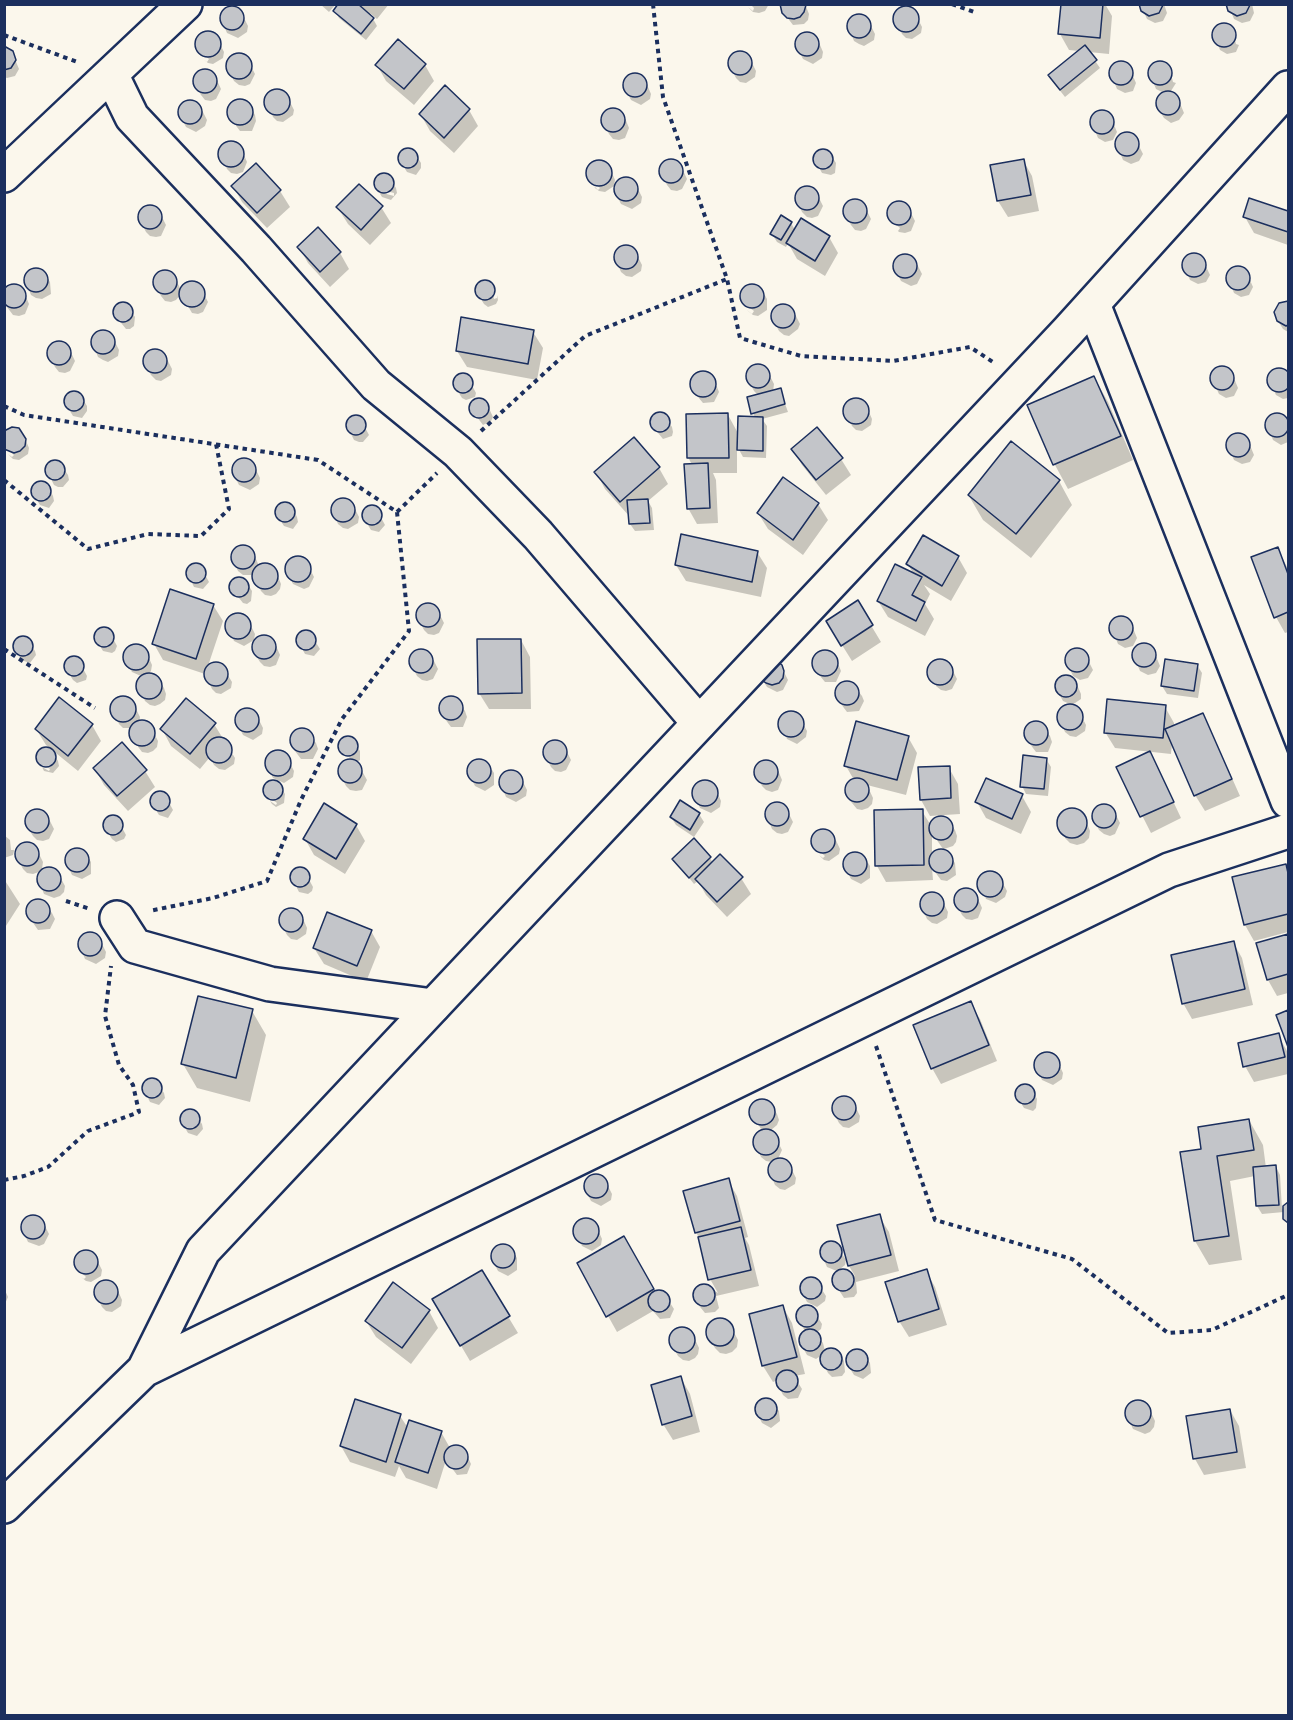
<!DOCTYPE html>
<html>
<head>
<meta charset="utf-8">
<style>
  body { margin:0 }
  #map { position:relative; width:1293px; height:1720px; overflow:hidden; background:#fbf7ec; font-family:Dekko,sans-serif }
  canvas { display:block }
  .frame { position:absolute; inset:0; border:6px solid #1b2f5e; pointer-events:none }
</style>
</head>
<body>
<div id="map">
<canvas width="1293" height="1720"></canvas>
<div class="frame"></div>
</div>
<script>
const context = document.querySelector('canvas').getContext('2d');
context.lineJoin = 'round';
function paint(path, color) {
  context.fillStyle = color;
  context.fill(path, 'evenodd');
}
function trace(path, color, width, dash) {
  context.strokeStyle = color;
  context.lineWidth = width;
  context.lineCap = dash ? 'butt' : 'round';
  context.setLineDash(dash || []);
  context.stroke(path);
}
const shadow = new Path2D(`
  M320,4H336L329,12Z
  M358,4H389L377,19L370,13L377,26L366,40L339,18L335,11Z
  M750,4H769L765,11L759,13L753,12L748,7L753,11L754,8Z
  M805,4L809,14L808,20L804,24L793,25L783,12Z
  M1062,4H1105L1112,16L1109,54L1089,52L1100,68L1065,97L1054,83L1079,51L1069,50L1060,34Z
  M1140,4H1164L1167,13L1163,21L1155,23L1147,19Z
  M1228,4H1252L1254,13L1250,21L1242,23L1234,19Z
  M231,7L237,8L241,12L248,26L247,32L238,38L227,33L221,19L222,13Z
  M905,8L915,13L922,27L921,33L912,39L906,38L902,34L895,20L900,10Z
  M858,14L864,15L868,20L875,34L874,40L864,46L859,44L854,41L848,26L852,16Z
  M1225,23L1232,28L1236,44L1239,45L1236,52L1227,54L1220,50L1213,33L1217,26Z
  M207,33L217,38L224,52L223,58L213,64L208,63L203,59L207,62L209,59L198,51L196,45L197,39Z
  M806,33L812,34L817,38L823,52L822,58L813,64L803,59L796,45L797,39Z
  M4,48L12,52L19,69L15,76L7,78L4,77Z
  M739,52L745,53L749,57L756,71L755,77L746,83L740,82L736,78L729,64L734,54Z
  M238,55L244,56L248,60L255,74L250,84L245,86L239,85L234,81L227,67L228,61Z
  M1122,62L1129,67L1136,83L1133,91L1125,93L1117,89L1110,72L1114,65Z
  M1161,62L1169,66L1171,71H1170L1173,82L1176,83L1171,91L1168,92L1177,96L1184,113L1179,120L1171,123L1164,118L1159,110L1157,102L1161,95L1164,93L1156,89L1149,72L1153,64Z
  M377,65H425L434,81L414,105L386,81Z
  M205,70L210,71L214,74L221,89L216,99L211,101L205,100L201,95L194,82L195,76Z
  M635,74L640,75L645,80L651,94L650,99L641,105L631,100L624,86L629,76Z
  M277,91L287,96L294,110L293,115L283,122L277,121L273,117L266,103L267,97Z
  M189,101L195,102L200,106L207,120L205,126L196,132L186,127L179,113L180,108Z
  M240,101L245,102L250,106L255,115L256,121L252,131H240L231,119L229,113L230,108L234,103Z
  M613,109L618,110L623,113L629,128L625,138L619,140L613,139L609,134L602,121L603,115Z
  M469,110L478,126L454,153L430,131L421,115Z
  M1102,111L1110,115L1117,132L1113,140L1105,142L1098,138L1091,121L1094,114Z
  M1128,133L1135,138L1143,154L1139,161L1131,164L1123,160L1116,143L1120,135Z
  M231,143L236,144L241,148L247,162L243,172L237,174L231,173L227,169L220,155L221,149Z
  M407,150L416,155L421,163V168L416,175L407,172L402,164L401,155Z
  M823,150L831,155L836,163L835,173L831,175L822,173L815,160L816,155Z
  M671,159L676,161L680,164L687,179L682,189L677,191L671,190L667,185L660,171L665,161Z
  M1023,160L1032,176L1039,211L1008,217L998,201L992,166Z
  M598,161L609,166L615,180L614,186L605,192L599,191L595,188L594,186L598,190L600,188L590,179L588,173L589,168Z
  M256,165L280,191L290,207L267,228L242,202L233,186Z
  M383,175L391,180L396,188L397,193L391,200L382,197L379,192L394,196V193L378,189V190L375,185L379,176Z
  M625,178L631,179L635,183L642,197L641,203L632,209L621,204L614,190L616,185Z
  M806,187L812,188L816,192L823,206L818,216L812,218L807,217L802,212L796,199L797,193Z
  M854,200L860,201L864,205L871,219L866,229L861,231L855,230L851,225L844,212L845,206Z
  M1250,200L1288,212V245L1254,233L1245,217Z
  M899,202L904,203L908,207L915,221L911,231L905,233L899,232L895,228L898,231L900,228L890,220L888,214L889,208Z
  M149,206L159,211L166,225L161,236L156,237L150,236L146,232L139,218L140,212Z
  M381,207L391,223L370,245L348,224L338,208Z
  M791,223L795,230L829,237L838,253L825,276L797,259L788,243L786,247L777,242L772,234Z
  M318,229L340,253L349,269L330,287L308,263L299,247Z
  M625,246L635,251L642,265L641,271L632,277L626,276L621,272L615,258L616,252Z
  M1195,254L1202,258L1210,275L1206,282L1198,284L1190,280L1183,264L1187,256Z
  M905,255L911,256L915,260L922,274L917,284L911,286L901,281L894,267L899,257Z
  M1239,267L1246,271L1253,287L1249,295L1241,297L1234,293L1227,276L1231,269Z
  M35,268L41,269L45,274L50,282L51,294L42,299L36,298L31,295L25,280L29,270Z
  M164,271L170,272L174,276L181,290L186,284L191,282L201,288L208,302L203,312L198,314L192,313L181,294L176,300L171,302L165,301L161,296L154,283L155,277Z
  M480,283H489L492,287L494,299L497,298V295L498,300L496,304L488,307L484,304L479,296L477,286Z
  M12,285L18,286L23,290L29,304L25,314L19,316L13,315L4,303V290Z
  M752,285L757,286L762,290L767,299V310L758,316L753,315L748,311L747,310L752,314L754,311L743,303L741,297L746,287Z
  M1288,302V332L1283,329L1278,321L1280,304Z
  M122,304L127,305L135,317L134,326L130,329H126L114,314L115,309Z
  M783,305L793,310L800,324L798,329L789,336L784,335L779,331L772,317L773,311Z
  M102,330L108,331L112,336L119,350L118,356L108,362L103,360L98,357L92,342L96,332Z
  M533,332L543,348L537,380L467,367L457,351Z
  M58,342L64,343L68,346L75,361L70,371L65,373L59,372L55,367L48,354L49,348Z
  M155,350L160,351L165,355L172,369L171,375L161,381L156,380L151,375L144,362L145,356Z
  M757,365L763,366L767,370L774,384L773,392L780,390L788,412L762,419L767,426L766,458L743,457L737,446V473H713L716,480L718,523L697,524L688,508L692,465L688,457L728,415L739,435L756,419L753,413L759,396L754,391L747,377L748,371Z
  M1223,367L1231,371L1238,388L1234,396L1226,398L1219,394L1211,377L1215,370Z
  M1281,369L1288,374V398L1283,399L1276,395L1268,378L1272,371Z
  M702,373L708,374L717,387L719,392L714,402L703,403L693,391V379L697,375Z
  M458,376H467L476,393L475,397L466,400L462,398L457,390L455,380Z
  M1094,377L1108,402L1133,460L1068,489L1055,465L1029,406Z
  M73,393L82,398L87,406V411L82,418L73,416L68,408L67,398Z
  M479,400L487,404L493,417L491,421L483,425L471,409L475,401Z
  M855,400L861,401L866,405L872,419L871,425L862,431L856,430L852,426L845,412L850,402Z
  M1278,414L1286,418L1288,422V442L1281,445L1273,440L1266,423L1270,416Z
  M664,415L672,427L673,432L672,436L663,439L654,428L652,419L655,416Z
  M360,418L369,435L363,442H359L354,440L350,432L348,422L351,419Z
  M23,434L29,448L28,454L19,460L13,459L8,454L12,457L14,455L4,447Z
  M1239,434L1247,438L1254,455L1250,462L1242,464L1234,460L1227,444L1231,436Z
  M793,449L841,459L851,475L826,495L802,465Z
  M243,459L249,460L253,464L260,478L259,484L250,490L239,485L235,477L234,465Z
  M55,462L60,463L68,475L69,480L63,487H58L54,485L50,477L48,467Z
  M659,468L668,484L648,501L652,508L654,530L635,531L630,524V517L605,489L596,472Z
  M784,479L818,504L828,520L803,555L768,529L758,513Z
  M1059,481L1072,505L1031,558L983,520L969,496Z
  M40,483L49,488L53,496L54,501L49,508L40,505L35,497L33,488Z
  M342,498L348,499L352,503L359,517L358,523L348,529L343,528L338,524L332,510L333,504Z
  M284,504L293,509L297,517L298,522L293,529L284,526L276,514L280,505Z
  M372,507L376,508L385,525L379,532L371,530L366,522L364,512Z
  M242,546L252,550L259,566L264,565L275,569L281,584L280,589L276,594L271,596L265,595L261,591L253,575H243L238,571L232,558L233,552Z
  M1278,549L1288,569V632L1285,633L1276,617Z
  M757,552L767,568L761,597L686,581L676,565Z
  M958,557L967,573L951,601L924,585L930,594L925,604L934,619L925,636L888,617L878,601L914,575L908,564Z
  M297,558L307,563L314,577L309,587L304,589L293,584L286,570L287,564Z
  M195,564L200,565L209,582L203,589L194,587L190,579L188,570Z
  M239,579L247,583L252,591L251,601L247,604L243,603L231,588V584Z
  M857,602L881,642L852,661L837,637Z
  M428,604L433,605L437,609L444,623L439,633L434,635L428,634L424,630L417,616L422,606Z
  M213,605L223,621L208,666L215,663L221,664L232,682L231,688L221,694L216,693L212,689L205,674L163,660L154,644Z
  M238,615L243,616L248,620L255,634L254,640L244,646L234,641L227,627L232,617Z
  M1122,617L1130,621L1137,638L1133,646L1125,648L1118,644L1111,627L1114,620Z
  M104,628L108,629L117,646L115,651L112,653L103,651L95,638L96,633Z
  M306,631L310,633L320,649L314,656L305,654L298,641V637Z
  M263,636L269,637L274,641L280,655L276,665L270,667L264,666L260,662L255,654V642Z
  M22,637L27,639L35,651L36,655L30,663L21,660L17,652L15,643Z
  M521,640L530,657L531,709H489L479,693Z
  M1145,645L1153,649L1160,666L1156,673L1148,675L1140,671L1133,654L1137,647Z
  M135,646L141,647L146,651L152,665L151,671L148,675L159,680L164,688L166,694L165,700L160,704L155,706L150,705L145,701L138,687L143,677L132,672L127,664L125,658L126,653Z
  M1078,649L1085,654L1093,670L1088,678L1080,680L1073,676L1065,659L1070,652Z
  M421,650L427,651L431,655L438,669L433,679L427,681L422,680L417,676L410,662L412,656Z
  M824,652L829,653L834,657L839,666L841,671L836,682H825L815,670L813,664L814,658Z
  M69,659H78L87,676L86,680L77,683L73,680L68,672L67,663Z
  M940,660L950,665L957,679L952,689L946,691L941,690L936,686L929,672L930,667Z
  M1197,665L1202,673L1198,698L1167,694L1162,686Z
  M781,666L788,680L783,690L777,692L767,687L762,679Z
  M1071,677L1075,680L1081,694V699L1072,705L1063,701L1058,692L1057,682L1060,678Z
  M846,682L852,683L862,696L864,701L859,711L847,712L838,700L836,694L838,688L841,684Z
  M451,697L456,698L465,711L467,717L463,727H451L442,715L440,709L441,703L445,699Z
  M123,698L128,699L133,703L140,717L139,723H147L151,727L158,741L157,747L153,751L148,753L142,752L133,740L131,734L132,728H123L119,724L112,710L113,704Z
  M60,699L92,725L101,741L78,771L46,745L36,729Z
  M1072,705L1070,706L1079,711L1086,725L1085,731L1076,737L1070,736L1065,732L1059,718L1060,712L1063,708Z
  M1165,707L1174,723V727L1202,715L1211,731L1240,796L1205,811L1195,795L1172,743L1171,754L1115,748L1105,732Z
  M246,709L252,710L256,714L263,728L262,734L253,740L243,735L236,721L237,715Z
  M790,712L796,713L800,718L807,731L806,737L797,744L787,739L780,724L781,719Z
  M1036,722L1041,723L1050,736L1052,742L1048,752H1036L1027,740L1025,734L1026,728L1030,724Z
  M214,724L235,758L234,764L225,770L219,769L214,765L210,757L200,769L171,746L162,729Z
  M301,729L306,730L316,743L318,749L313,759H301L292,747L290,741L292,736L295,731Z
  M908,737L917,753L906,795L867,785L873,798L872,804L868,808L862,810L857,809L847,797V785L854,780L846,766Z
  M348,738L352,739L360,751V760L357,762L367,780L362,790L356,791L350,790L346,786L339,772L344,762L351,760L343,748L341,750L340,748V743Z
  M554,741L560,742L564,746L571,760L566,770L561,772L555,771L551,767L544,753L545,747Z
  M45,748L52,751L58,761L59,766L53,773L44,771L42,767L49,771L50,769L40,763L38,753Z
  M277,752L287,757L294,771L293,777L284,783L273,778L266,764L267,758Z
  M1046,759L1051,767L1048,796L1026,794L1022,786Z
  M479,760L484,761L489,765L494,773V785L485,791L475,786L468,772L473,762Z
  M760,762H771L776,765L782,780L778,790L772,792L766,790L762,786L755,772Z
  M949,768L958,784L960,814L930,816L921,800Z
  M1118,768L1158,769L1181,818L1151,833Z
  M95,769L145,771L155,787L128,811L104,785Z
  M510,771L516,772L520,776L527,790L526,796L516,802L506,797L500,783L504,772Z
  M704,782L715,787L721,801L720,807L711,813L700,808L694,794L699,784Z
  M268,783H277L280,786L285,794L284,803L276,807L272,804L270,801L276,805L277,803L267,796L265,786Z
  M160,792L164,793L173,810L168,818L159,815L154,807L152,797Z
  M1022,796L1031,812L1021,834L986,818L977,802Z
  M681,802L699,814L704,822L694,837L676,825L671,817Z
  M770,804H781L786,808L793,822L788,832L782,834L777,833L772,829L766,814Z
  M1103,804L1109,805L1113,809L1120,823L1115,834L1110,836L1104,834L1099,830L1095,822L1094,810Z
  M1072,809L1079,811L1084,816L1090,831L1089,838L1084,843L1077,845L1070,843L1065,838L1058,823L1060,815L1065,811Z
  M36,810L42,811L47,815L54,829L49,839L43,841L37,840L33,836L28,828V816Z
  M922,811L930,824L935,819L941,817L946,818L955,830L957,836L956,842L953,846L944,849L955,863L956,875L947,881L941,880L932,868L933,880L886,882L877,866ZM932,833L943,849L935,851L932,855Z
  M108,818H117L126,835L124,839L116,842L112,839L107,831L105,822Z
  M356,825L365,841L345,874L314,855L305,839Z
  M823,830L833,834L840,849L839,854L829,861L824,860L819,855L823,858L825,856L814,847L812,842L813,836Z
  M4,835L10,840L11,850H14L13,845L14,851L13,855L4,858Z
  M27,843L32,844L39,854L43,862L42,869L48,867L53,868L58,873L65,886L64,892L60,896L54,898L44,894L38,879L39,872L33,874L27,873L23,869L16,855L21,845Z
  M76,848L81,849L86,854L91,862V874L82,879L72,875L65,860L70,850Z
  M855,853L860,854L865,858L870,866V878L861,884L851,879L844,865L849,855Z
  M710,858L713,863L741,878L751,894L727,917L706,895L698,881L694,884L674,859Z
  M1285,865L1288,871V932L1254,941L1245,925L1234,878Z
  M300,869L304,870L313,887L312,891L308,894L299,892L292,878V874Z
  M989,872L995,873L1000,878L1007,891L1005,897L996,903L986,899L979,884L984,874Z
  M4,879L20,904L4,929Z
  M966,889L971,890L976,894L982,908L978,918L972,920L966,919L962,915L955,901L960,891Z
  M931,892L936,894L941,898L948,912L947,918L937,924L932,923L927,919L920,904L925,894Z
  M38,899L43,901L52,913L55,919L50,929L38,930L29,917L27,912L28,906L32,901Z
  M291,909L296,910L301,914L307,928L306,934L297,940L291,939L287,935L280,921L285,911Z
  M371,931L380,947L366,982L324,964L314,948Z
  M89,933L99,938L106,952L105,958L96,964L85,959L79,945L83,935Z
  M1288,935V993L1277,996L1268,980L1258,944Z
  M1233,942L1242,958L1253,1005L1192,1019L1183,1003Z
  M970,1003L980,1019L997,1061L941,1084L932,1068Z
  M252,1011L266,1035L250,1102L197,1088L183,1064Z
  M1278,1035L1287,1051L1288,1074L1254,1082L1245,1066Z
  M1046,1053L1056,1058L1063,1073L1062,1079L1053,1085L1042,1080L1036,1065L1037,1060Z
  M151,1079L156,1081L164,1093L165,1098L159,1105L150,1102L146,1094L144,1085Z
  M1024,1086L1033,1091L1037,1099L1036,1108L1033,1111L1024,1108L1016,1095L1017,1091Z
  M843,1097L848,1098L853,1102L860,1116L859,1122L849,1128L843,1127L839,1123L832,1109L837,1099Z
  M761,1101L772,1106L777,1114L779,1120L777,1125L770,1131L775,1136L782,1150L778,1159L785,1160L789,1164L796,1178L795,1184L785,1190L780,1189L775,1185L769,1171L772,1162L766,1161L761,1157L755,1143L756,1137L759,1133L763,1132L751,1113L756,1103Z
  M189,1111L194,1112L202,1124L203,1129L197,1136L188,1133L181,1121L185,1112Z
  M1249,1120L1263,1145L1266,1168L1276,1167L1280,1175L1282,1209L1288,1204V1225L1285,1218L1284,1212L1262,1214L1257,1206L1255,1176L1230,1181L1242,1260L1209,1265L1195,1241L1202,1151Z
  M595,1175L600,1176L605,1180L612,1194L611,1200L601,1206L591,1201L584,1187L585,1181Z
  M728,1180L737,1196L748,1237L745,1238L749,1245L759,1286L716,1296L719,1308L715,1312L705,1313L696,1302L695,1291L703,1285L708,1286L718,1293L710,1279L700,1240L696,1232Z
  M32,1215L42,1220L49,1234L44,1244L39,1246L28,1242L21,1227L23,1222Z
  M879,1216L889,1232L899,1271L856,1282L857,1293L854,1297L844,1298L833,1281L834,1276L839,1272L827,1267L823,1258L822,1248L830,1242L835,1243L846,1260L845,1265L840,1269L855,1276L849,1266L839,1226Z
  M585,1220L591,1221L596,1225L602,1239L601,1245L592,1251L582,1246L575,1232L580,1222Z
  M623,1238L654,1293L663,1292L674,1309L670,1318L660,1319L653,1311L617,1332L579,1264Z
  M502,1245L507,1246L512,1250L517,1258V1270L508,1276L498,1271L491,1257L496,1247Z
  M85,1251L91,1252L95,1256L102,1270L101,1276L91,1282L86,1281L81,1277L84,1279L86,1277L77,1268L75,1263L79,1252Z
  M926,1271L935,1287L947,1325L909,1337L899,1321Z
  M481,1272L518,1333L470,1361L434,1300Z
  M810,1278L815,1279L826,1296L825,1301L817,1307L807,1302L803,1294L802,1284Z
  M106,1281L111,1282L116,1286L122,1300L121,1306L112,1312L106,1311L102,1307L95,1293L96,1287Z
  M4,1288L8,1297L4,1306Z
  M783,1307L792,1323L805,1374L794,1376L802,1389L798,1398L788,1399L783,1395L779,1387L778,1380L773,1382L763,1366L751,1315Z
  M801,1308H811L817,1316L822,1324L821,1329L816,1333L823,1343L825,1351L835,1349L840,1353L844,1361L845,1372L842,1376L832,1377L828,1373L821,1360L822,1355L816,1359L807,1355L802,1346L801,1336L805,1331L800,1323L799,1312Z
  M429,1311L438,1328L411,1364L376,1337L366,1321Z
  M719,1320L725,1321L730,1325L738,1340L737,1347L732,1352L726,1354L720,1353L715,1348L707,1334L708,1327L713,1322Z
  M681,1328L687,1329L692,1333L699,1348L698,1354L695,1358L689,1361L683,1360L678,1356L670,1341L671,1335Z
  M862,1351L870,1363L871,1373L863,1379L854,1375L849,1367L848,1356L851,1352Z
  M681,1378L690,1394L700,1432L673,1440L663,1424Z
  M770,1400L779,1411L780,1421L771,1428L762,1423L758,1415L757,1404L760,1401Z
  M1137,1401L1143,1402L1148,1406L1155,1421L1154,1427L1150,1432L1145,1434L1133,1429L1126,1414L1131,1403Z
  M1230,1410L1239,1426L1246,1468L1204,1475L1195,1459Z
  M400,1416L408,1428L441,1432L450,1448L455,1447L465,1451L471,1464L467,1474L457,1475L446,1460L437,1489L406,1478L399,1466L395,1477L350,1462L341,1446Z`);
const building = new Path2D(`
  M338,4H358L374,18L361,34L333,11Z
  M780,4H805L806,5L804,12L800,17L794,19L787,18L782,13Z
  M1061,4H1103L1100,38L1058,34Z
  M1139,4H1163V5L1159,13L1149,16L1141,11Z
  M1226,4H1250V5L1246,13L1237,16L1228,11Z
  M220 18a12 12 0 1 1 24 0a12 12 0 1 1-24 0Z
  M893 19a13 13 0 1 1 26 0a13 13 0 1 1-26 0Z
  M847 26a12 12 0 1 1 24 0a12 12 0 1 1-24 0Z
  M1212 35a12 12 0 1 1 24 0a12 12 0 1 1-24 0Z
  M195 44a13 13 0 1 1 26 0a13 13 0 1 1-26 0Z
  M795 44a12 12 0 1 1 24 0a12 12 0 1 1-24 0Z
  M398,39L426,64L404,89L375,65Z
  M1085,45L1097,60L1060,90L1048,75Z
  M4,46L13,51L16,60L11,68L4,70Z
  M728 63a12 12 0 1 1 24 0a12 12 0 1 1-24 0Z
  M226 66a13 13 0 1 1 26 0a13 13 0 1 1-26 0Z
  M1148 73a12 12 0 1 1 24 0a12 12 0 1 1-24 0Z
  M1109 73a12 12 0 1 1 24 0a12 12 0 1 1-24 0Z
  M193 81a12 12 0 1 1 24 0a12 12 0 1 1-24 0Z
  M623 85a12 12 0 1 1 24 0a12 12 0 1 1-24 0Z
  M445,85L470,109L444,138L419,114Z
  M264 102a13 13 0 1 1 26 0a13 13 0 1 1-26 0Z
  M1156 103a12 12 0 1 1 24 0a12 12 0 1 1-24 0Z
  M227 112a13 13 0 1 1 26 0a13 13 0 1 1-26 0Z
  M178 112a12 12 0 1 1 24 0a12 12 0 1 1-24 0Z
  M601 120a12 12 0 1 1 24 0a12 12 0 1 1-24 0Z
  M1090 122a12 12 0 1 1 24 0a12 12 0 1 1-24 0Z
  M1115 144a12 12 0 1 1 24 0a12 12 0 1 1-24 0Z
  M218 154a13 13 0 1 1 26 0a13 13 0 1 1-26 0Z
  M398 158a10 10 0 1 1 20 0a10 10 0 1 1-20 0Z
  M813 159a10 10 0 1 1 20 0a10 10 0 1 1-20 0Z
  M659 171a12 12 0 1 1 24 0a12 12 0 1 1-24 0Z
  M1024,159L1031,195L997,201L990,165Z
  M586 173a13 13 0 1 1 26 0a13 13 0 1 1-26 0Z
  M256,163L281,190L257,213L231,186Z
  M374 183a10 10 0 1 1 20 0a10 10 0 1 1-20 0Z
  M614 189a12 12 0 1 1 24 0a12 12 0 1 1-24 0Z
  M359,184L383,206L361,230L336,207Z
  M795 198a12 12 0 1 1 24 0a12 12 0 1 1-24 0Z
  M1249,198L1288,211V232L1243,217Z
  M843 211a12 12 0 1 1 24 0a12 12 0 1 1-24 0Z
  M887 213a12 12 0 1 1 24 0a12 12 0 1 1-24 0Z
  M138 217a12 12 0 1 1 24 0a12 12 0 1 1-24 0Z
  M781,215L792,222L781,240L770,234Z
  M801,218L830,236L815,261L786,243Z
  M318,227L341,252L320,272L297,247Z
  M614 257a12 12 0 1 1 24 0a12 12 0 1 1-24 0Z
  M1182 265a12 12 0 1 1 24 0a12 12 0 1 1-24 0Z
  M893 266a12 12 0 1 1 24 0a12 12 0 1 1-24 0Z
  M1226 278a12 12 0 1 1 24 0a12 12 0 1 1-24 0Z
  M24 280a12 12 0 1 1 24 0a12 12 0 1 1-24 0Z
  M153 282a12 12 0 1 1 24 0a12 12 0 1 1-24 0Z
  M475 290a10 10 0 1 1 20 0a10 10 0 1 1-20 0Z
  M179 294a13 13 0 1 1 26 0a13 13 0 1 1-26 0Z
  M740 296a12 12 0 1 1 24 0a12 12 0 1 1-24 0Z
  M2 296a12 12 0 1 1 24 0a12 12 0 1 1-24 0Z
  M1288,301V325L1286,326L1277,321L1274,312L1279,303Z
  M113 312a10 10 0 1 1 20 0a10 10 0 1 1-20 0Z
  M771 316a12 12 0 1 1 24 0a12 12 0 1 1-24 0Z
  M461,317L534,330L528,364L456,351Z
  M91 342a12 12 0 1 1 24 0a12 12 0 1 1-24 0Z
  M47 353a12 12 0 1 1 24 0a12 12 0 1 1-24 0Z
  M143 361a12 12 0 1 1 24 0a12 12 0 1 1-24 0Z
  M746 376a12 12 0 1 1 24 0a12 12 0 1 1-24 0Z
  M1210 378a12 12 0 1 1 24 0a12 12 0 1 1-24 0Z
  M1267 380a12 12 0 1 1 24 0a12 12 0 1 1-24 0Z
  M690 384a13 13 0 1 1 26 0a13 13 0 1 1-26 0Z
  M453 383a10 10 0 1 1 20 0a10 10 0 1 1-20 0Z
  M1094,376L1121,436L1053,465L1027,405Z
  M781,388L785,404L751,414L747,397Z
  M64 401a10 10 0 1 1 20 0a10 10 0 1 1-20 0Z
  M469 408a10 10 0 1 1 20 0a10 10 0 1 1-20 0Z
  M843 411a13 13 0 1 1 26 0a13 13 0 1 1-26 0Z
  M650 422a10 10 0 1 1 20 0a10 10 0 1 1-20 0Z
  M728,413L729,458H687L686,414Z
  M1265 425a12 12 0 1 1 24 0a12 12 0 1 1-24 0Z
  M346 425a10 10 0 1 1 20 0a10 10 0 1 1-20 0Z
  M738,416L763,417V451L737,450Z
  M12,427L19,428L26,439L25,446L20,451L14,453L4,449V431Z
  M817,427L843,458L816,480L791,449Z
  M1226 445a12 12 0 1 1 24 0a12 12 0 1 1-24 0Z
  M634,437L660,467L620,502L594,472Z
  M1011,441L1060,480L1016,534L968,495Z
  M232 470a12 12 0 1 1 24 0a12 12 0 1 1-24 0Z
  M45 470a10 10 0 1 1 20 0a10 10 0 1 1-20 0Z
  M708,463L710,508L687,509L684,464Z
  M783,477L819,503L793,540L757,513Z
  M31 491a10 10 0 1 1 20 0a10 10 0 1 1-20 0Z
  M331 510a12 12 0 1 1 24 0a12 12 0 1 1-24 0Z
  M648,499L650,523L629,524L627,500Z
  M275 512a10 10 0 1 1 20 0a10 10 0 1 1-20 0Z
  M362 515a10 10 0 1 1 20 0a10 10 0 1 1-20 0Z
  M681,534L758,551L752,582L675,565Z
  M923,535L959,556L942,586L906,564Z
  M231 557a12 12 0 1 1 24 0a12 12 0 1 1-24 0Z
  M1278,547L1288,574V612L1274,618L1251,557Z
  M285 569a13 13 0 1 1 26 0a13 13 0 1 1-26 0Z
  M186 573a10 10 0 1 1 20 0a10 10 0 1 1-20 0Z
  M252 576a13 13 0 1 1 26 0a13 13 0 1 1-26 0Z
  M895,564L922,577L912,595L925,602L916,621L877,601Z
  M229 587a10 10 0 1 1 20 0a10 10 0 1 1-20 0Z
  M170,589L214,604L196,659L152,644Z
  M858,600L873,625L841,646L826,621Z
  M416 615a12 12 0 1 1 24 0a12 12 0 1 1-24 0Z
  M225 626a13 13 0 1 1 26 0a13 13 0 1 1-26 0Z
  M1109 628a12 12 0 1 1 24 0a12 12 0 1 1-24 0Z
  M94 637a10 10 0 1 1 20 0a10 10 0 1 1-20 0Z
  M296 640a10 10 0 1 1 20 0a10 10 0 1 1-20 0Z
  M252 647a12 12 0 1 1 24 0a12 12 0 1 1-24 0Z
  M13 646a10 10 0 1 1 20 0a10 10 0 1 1-20 0Z
  M477,639H521L522,693L478,694Z
  M1132 655a12 12 0 1 1 24 0a12 12 0 1 1-24 0Z
  M123 657a13 13 0 1 1 26 0a13 13 0 1 1-26 0Z
  M1065 660a12 12 0 1 1 24 0a12 12 0 1 1-24 0Z
  M409 661a12 12 0 1 1 24 0a12 12 0 1 1-24 0Z
  M812 663a13 13 0 1 1 26 0a13 13 0 1 1-26 0Z
  M64 666a10 10 0 1 1 20 0a10 10 0 1 1-20 0Z
  M1165,659L1198,664L1194,691L1161,686Z
  M927 672a13 13 0 1 1 26 0a13 13 0 1 1-26 0Z
  M777,661L782,665L784,671L783,678L779,683L772,685L766,683L760,679Z
  M204 674a12 12 0 1 1 24 0a12 12 0 1 1-24 0Z
  M136 686a13 13 0 1 1 26 0a13 13 0 1 1-26 0Z
  M1055 686a11 11 0 1 1 22 0a11 11 0 1 1-22 0Z
  M835 693a12 12 0 1 1 24 0a12 12 0 1 1-24 0Z
  M439 708a12 12 0 1 1 24 0a12 12 0 1 1-24 0Z
  M110 709a13 13 0 1 1 26 0a13 13 0 1 1-26 0Z
  M59,697L93,724L68,756L35,729Z
  M186,698L216,723L190,754L160,729Z
  M1107,699L1166,705L1163,738L1104,733Z
  M1057 717a13 13 0 1 1 26 0a13 13 0 1 1-26 0Z
  M235 720a12 12 0 1 1 24 0a12 12 0 1 1-24 0Z
  M778 724a13 13 0 1 1 26 0a13 13 0 1 1-26 0Z
  M1203,713L1232,779L1194,796L1165,729Z
  M129 733a13 13 0 1 1 26 0a13 13 0 1 1-26 0Z
  M1024 733a12 12 0 1 1 24 0a12 12 0 1 1-24 0Z
  M856,721L909,736L897,780L844,766Z
  M290 740a12 12 0 1 1 24 0a12 12 0 1 1-24 0Z
  M338 746a10 10 0 1 1 20 0a10 10 0 1 1-20 0Z
  M206 750a13 13 0 1 1 26 0a13 13 0 1 1-26 0Z
  M543 752a12 12 0 1 1 24 0a12 12 0 1 1-24 0Z
  M122,742L147,770L117,796L93,768Z
  M36 757a10 10 0 1 1 20 0a10 10 0 1 1-20 0Z
  M265 763a13 13 0 1 1 26 0a13 13 0 1 1-26 0Z
  M1150,751L1174,802L1140,817L1116,767Z
  M1023,755L1047,758L1044,789L1020,787Z
  M338 771a12 12 0 1 1 24 0a12 12 0 1 1-24 0Z
  M467 771a12 12 0 1 1 24 0a12 12 0 1 1-24 0Z
  M754 772a12 12 0 1 1 24 0a12 12 0 1 1-24 0Z
  M950,766L951,798L920,800L918,767Z
  M499 782a12 12 0 1 1 24 0a12 12 0 1 1-24 0Z
  M845 790a12 12 0 1 1 24 0a12 12 0 1 1-24 0Z
  M986,778L1023,794L1012,819L975,802Z
  M263 790a10 10 0 1 1 20 0a10 10 0 1 1-20 0Z
  M692 793a13 13 0 1 1 26 0a13 13 0 1 1-26 0Z
  M150 801a10 10 0 1 1 20 0a10 10 0 1 1-20 0Z
  M680,800L700,813L690,830L670,817Z
  M765 814a12 12 0 1 1 24 0a12 12 0 1 1-24 0Z
  M324,803L357,824L336,859L303,839Z
  M1092 816a12 12 0 1 1 24 0a12 12 0 1 1-24 0Z
  M1057 823a15 15 0 1 1 30 0a15 15 0 1 1-30 0Z
  M25 821a12 12 0 1 1 24 0a12 12 0 1 1-24 0Z
  M923,809L924,865L875,866L874,810Z
  M103 825a10 10 0 1 1 20 0a10 10 0 1 1-20 0Z
  M929 828a12 12 0 1 1 24 0a12 12 0 1 1-24 0Z
  M811 841a12 12 0 1 1 24 0a12 12 0 1 1-24 0Z
  M694,838L711,857L689,878L672,859Z
  M15 854a12 12 0 1 1 24 0a12 12 0 1 1-24 0Z
  M65 860a12 12 0 1 1 24 0a12 12 0 1 1-24 0Z
  M929 861a12 12 0 1 1 24 0a12 12 0 1 1-24 0Z
  M843 864a12 12 0 1 1 24 0a12 12 0 1 1-24 0Z
  M720,854L743,877L717,902L695,879Z
  M1286,864L1288,873V914L1244,925L1232,877Z
  M37 879a12 12 0 1 1 24 0a12 12 0 1 1-24 0Z
  M290 877a10 10 0 1 1 20 0a10 10 0 1 1-20 0Z
  M977 884a13 13 0 1 1 26 0a13 13 0 1 1-26 0Z
  M954 900a12 12 0 1 1 24 0a12 12 0 1 1-24 0Z
  M920 904a12 12 0 1 1 24 0a12 12 0 1 1-24 0Z
  M26 911a12 12 0 1 1 24 0a12 12 0 1 1-24 0Z
  M279 920a12 12 0 1 1 24 0a12 12 0 1 1-24 0Z
  M327,912L372,930L357,966L313,948Z
  M78 944a12 12 0 1 1 24 0a12 12 0 1 1-24 0Z
  M1288,934V974L1267,980L1256,943Z
  M1234,941L1245,989L1182,1004L1171,955Z
  M198,996L253,1009L236,1078L181,1064Z
  M971,1001L989,1045L931,1069L913,1025Z
  M1288,1010V1047L1276,1015Z
  M1279,1033L1285,1057L1243,1067L1238,1043Z
  M1034 1065a13 13 0 1 1 26 0a13 13 0 1 1-26 0Z
  M142 1088a10 10 0 1 1 20 0a10 10 0 1 1-20 0Z
  M1015 1094a10 10 0 1 1 20 0a10 10 0 1 1-20 0Z
  M832 1108a12 12 0 1 1 24 0a12 12 0 1 1-24 0Z
  M749 1112a13 13 0 1 1 26 0a13 13 0 1 1-26 0Z
  M180 1119a10 10 0 1 1 20 0a10 10 0 1 1-20 0Z
  M1249,1119L1254,1150L1217,1156L1229,1236L1194,1241L1180,1152L1201,1149L1198,1127Z
  M753 1142a13 13 0 1 1 26 0a13 13 0 1 1-26 0Z
  M768 1170a12 12 0 1 1 24 0a12 12 0 1 1-24 0Z
  M1276,1165L1279,1205L1256,1206L1253,1167Z
  M584 1186a12 12 0 1 1 24 0a12 12 0 1 1-24 0Z
  M729,1178L740,1221L695,1233L683,1191Z
  M1288,1202V1223L1283,1219V1206Z
  M880,1214L891,1255L848,1266L837,1225Z
  M21 1227a12 12 0 1 1 24 0a12 12 0 1 1-24 0Z
  M573 1231a13 13 0 1 1 26 0a13 13 0 1 1-26 0Z
  M741,1227L751,1270L708,1280L698,1237Z
  M624,1236L654,1289L606,1317L577,1263Z
  M820 1252a11 11 0 1 1 22 0a11 11 0 1 1-22 0Z
  M491 1256a12 12 0 1 1 24 0a12 12 0 1 1-24 0Z
  M74 1262a12 12 0 1 1 24 0a12 12 0 1 1-24 0Z
  M832 1280a11 11 0 1 1 22 0a11 11 0 1 1-22 0Z
  M927,1269L939,1309L898,1322L885,1282Z
  M482,1270L510,1316L460,1346L432,1299Z
  M800 1288a11 11 0 1 1 22 0a11 11 0 1 1-22 0Z
  M94 1292a12 12 0 1 1 24 0a12 12 0 1 1-24 0Z
  M393,1282L430,1310L402,1348L365,1321Z
  M693 1295a11 11 0 1 1 22 0a11 11 0 1 1-22 0Z
  M648 1301a11 11 0 1 1 22 0a11 11 0 1 1-22 0Z
  M796 1316a11 11 0 1 1 22 0a11 11 0 1 1-22 0Z
  M783,1305L797,1357L762,1366L749,1314Z
  M706 1332a14 14 0 1 1 28 0a14 14 0 1 1-28 0Z
  M669 1340a13 13 0 1 1 26 0a13 13 0 1 1-26 0Z
  M799 1340a11 11 0 1 1 22 0a11 11 0 1 1-22 0Z
  M820 1359a11 11 0 1 1 22 0a11 11 0 1 1-22 0Z
  M846 1360a11 11 0 1 1 22 0a11 11 0 1 1-22 0Z
  M776 1381a11 11 0 1 1 22 0a11 11 0 1 1-22 0Z
  M681,1376L692,1416L662,1425L651,1385Z
  M755 1409a11 11 0 1 1 22 0a11 11 0 1 1-22 0Z
  M355,1399L401,1414L386,1462L340,1446Z
  M1125 1413a13 13 0 1 1 26 0a13 13 0 1 1-26 0Z
  M1230,1409L1237,1452L1193,1459L1186,1416Z
  M409,1420L442,1431L428,1473L395,1462Z
  M444 1457a12 12 0 1 1 24 0a12 12 0 1 1-24 0Z`);
const path = new Path2D(`
  M653,4L663,97L727,279L740,338L801,356L893,361L970,347L996,364
  M952,4L977,13
  M4,35L80,63
  M4,406L24,415L318,460L397,512L409,631L342,719L301,800L267,881L213,898L149,911
  M481,431L585,336L727,279
  M4,480L88,549L148,534L201,536L229,509L216,444
  M397,512L437,473
  M4,649L95,708
  M66,901L90,909
  M876,1046L935,1220L1072,1259L1168,1333L1212,1330L1288,1295
  M4,1180L24,1176L48,1167L88,1131L139,1112L133,1085L119,1065L105,1016L111,966`);
const minor = new Path2D(`
  M111,74L132,117L256,249L376,385L458,452L538,535L699,723
  M4,175L185,4
  M1093,304L1288,801
  M117,918L135,946L270,984L433,1006`);
const tertiary = new Path2D(`
  M144,1370L203,1251L1068,331L1288,88
  M4,1506L144,1370L1169,870L1288,831`);
paint(shadow, '#0003');
paint(building, '#c3c5c9');
trace(building, '#1b2f5e', 1.5);
trace(minor, '#1b2f5e', 38);
trace(tertiary, '#1b2f5e', 38);
trace(path, '#1b2f5e', 4, [4.5, 4.5]);
trace(minor, '#fbf7ec', 33);
trace(tertiary, '#fbf7ec', 33);
</script>
</body>
</html>
